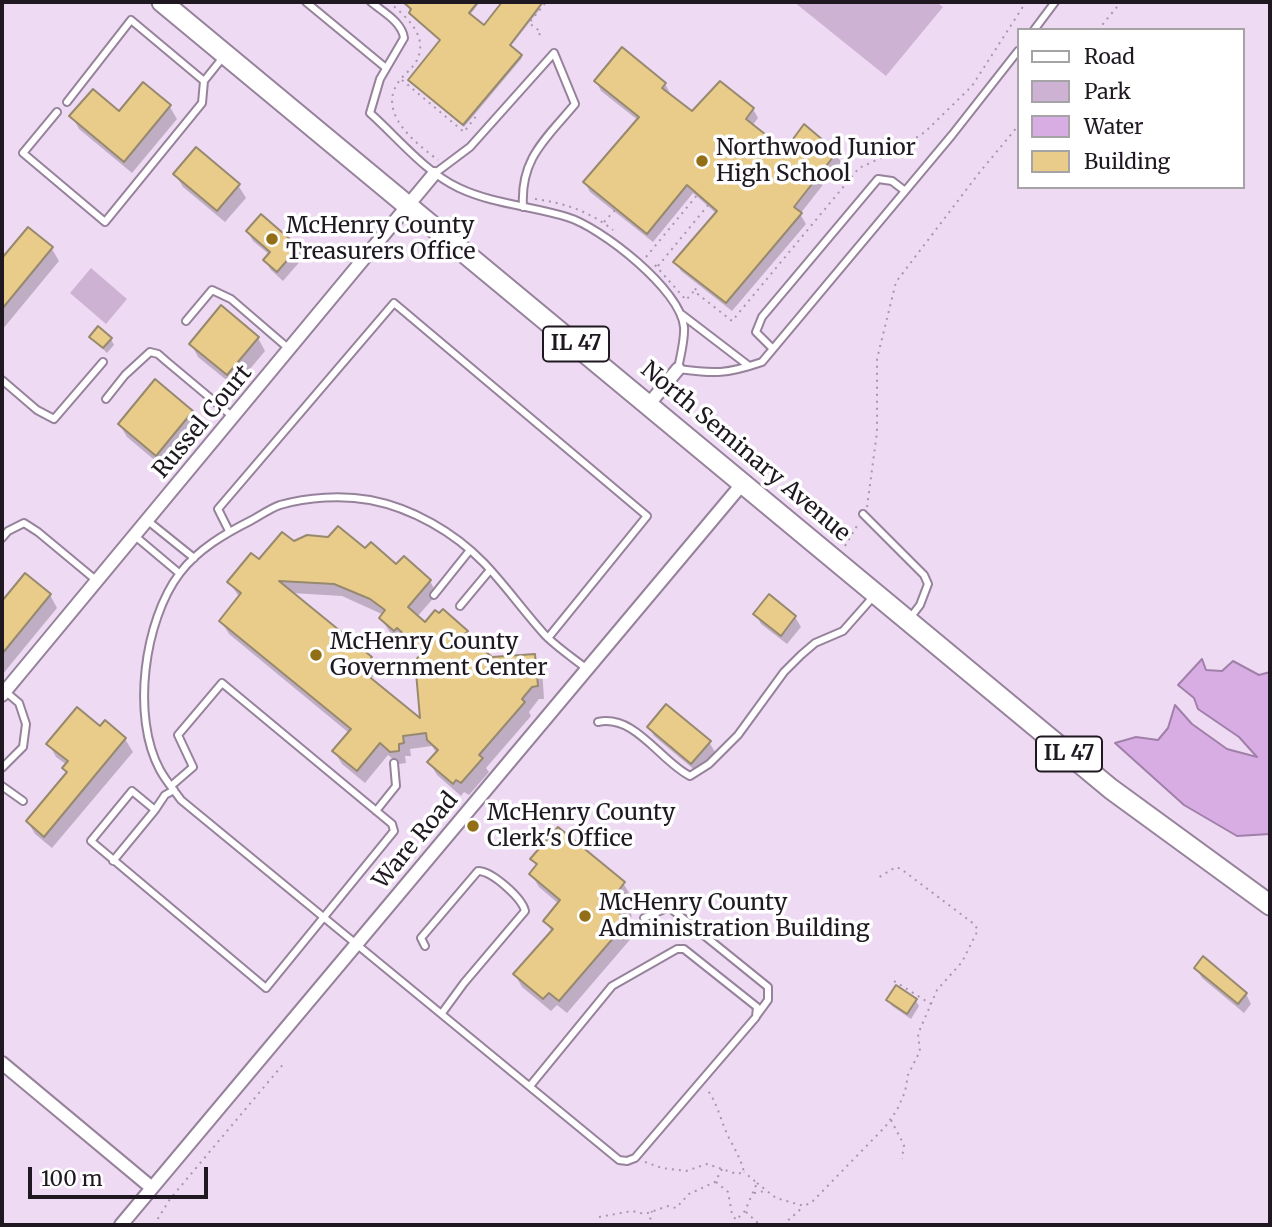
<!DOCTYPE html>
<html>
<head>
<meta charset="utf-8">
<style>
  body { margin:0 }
  #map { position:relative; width:1272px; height:1227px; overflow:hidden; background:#efdaf4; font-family:Merriweather,serif }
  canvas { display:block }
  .frame { position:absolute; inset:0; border:4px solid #1f1821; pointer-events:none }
  .legend { position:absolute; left:1017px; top:28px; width:228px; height:161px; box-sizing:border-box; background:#fff; border:2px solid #a5a3a6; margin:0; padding:9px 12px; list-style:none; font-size:21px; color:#1f1821 }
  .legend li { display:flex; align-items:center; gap:14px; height:35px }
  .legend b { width:35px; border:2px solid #a5a3a6 }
  .scale { position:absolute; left:28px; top:1167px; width:180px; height:32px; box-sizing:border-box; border:4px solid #1f1821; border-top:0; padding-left:9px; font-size:21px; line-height:24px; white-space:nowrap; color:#1f1821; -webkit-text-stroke:5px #fff; paint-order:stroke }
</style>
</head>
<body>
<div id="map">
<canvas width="1272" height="1227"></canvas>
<div class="frame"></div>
<ul class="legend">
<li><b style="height:9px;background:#fff"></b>Road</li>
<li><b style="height:19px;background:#cdb2d4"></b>Park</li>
<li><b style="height:19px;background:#d8ade3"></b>Water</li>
<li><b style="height:19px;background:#e9cb8a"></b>Building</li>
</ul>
<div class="scale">100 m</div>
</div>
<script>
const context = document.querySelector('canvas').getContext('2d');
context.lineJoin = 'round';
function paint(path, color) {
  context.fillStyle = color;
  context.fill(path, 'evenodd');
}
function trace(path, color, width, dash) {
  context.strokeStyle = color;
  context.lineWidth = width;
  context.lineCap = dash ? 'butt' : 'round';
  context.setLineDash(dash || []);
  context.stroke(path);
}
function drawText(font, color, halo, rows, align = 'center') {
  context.font = font + ' Merriweather,serif';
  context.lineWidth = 7;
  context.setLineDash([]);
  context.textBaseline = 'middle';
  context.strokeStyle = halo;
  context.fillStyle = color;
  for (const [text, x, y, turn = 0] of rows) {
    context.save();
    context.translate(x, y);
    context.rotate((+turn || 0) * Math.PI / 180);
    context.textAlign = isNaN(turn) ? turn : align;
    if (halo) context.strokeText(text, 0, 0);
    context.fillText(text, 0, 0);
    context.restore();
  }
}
const green = new Path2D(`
  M794,2H936L943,7L886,76Z
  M91,268L127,299L106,324L70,293Z`);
const water = new Path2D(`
  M1202,659L1206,670L1222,671L1233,661L1259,675L1270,672V834L1237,836L1184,805L1115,743L1136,737L1158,740L1168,728L1175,705L1192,724L1227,749L1257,757L1239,737L1198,709L1194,698L1178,685Z`);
const shadow = new Path2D(`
  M403,2H480L469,16L484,27L504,2H533L540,9L510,47L522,58L464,127L412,83L442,41Z
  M596,81L665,84L670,93L669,95L693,114L753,109L758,118L752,126L785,152L836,153L841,162L800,214L806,224L732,311L681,271L676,262L717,214L693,193L653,242L590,192L585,183L639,121L601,91Z
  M170,107L177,119L132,173L79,129L72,116L119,113Z
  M175,174L238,185L246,198L225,222L183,187Z
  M28,229L52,249L59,261L2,330V261Z
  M248,232L297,248L303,258L283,281L271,270L265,261L270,255L253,241Z
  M91,337L111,339L114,345L107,353Z
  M258,338L265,351L235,387L198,357L191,344Z
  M192,412L199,425L164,468L127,437L120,425Z
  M294,543L365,551L430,581L437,594L417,617L425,624L467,632L474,644L492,659L534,655L542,668L544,699H539L529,712L531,716L486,768L489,772L469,795L464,792L461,796L437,775L429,762L437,754L432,746L410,749L411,756H405L406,763L399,764L388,755L365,783L342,764L334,751L349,733L229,634L221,621L240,598L229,582ZM292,593L342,596L384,615L381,618L389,631L402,643L405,640L422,655V722L370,680L378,671L370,658Z
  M25,575L50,595L57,608L2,675V604Z
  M769,597L795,617L801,627L787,644L761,624L756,614Z
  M649,727L709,742L715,752L697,772L654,736Z
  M101,729L125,739L133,752L52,848L35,834L28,822L68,774L65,768L67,765L56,757L49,744Z
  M533,860L623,883L631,896L625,904L632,916L627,923L634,935L567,1013L557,1005L551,1011L522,987L515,975L552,932L545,921L559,904L539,887L531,874L537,867Z
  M1196,968L1246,994L1251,1004L1244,1013L1202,978Z
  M888,1000L916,1001L919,1006L911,1019L892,1006Z`);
const building = new Path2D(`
  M403,2H478L469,13L484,25L502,2H543L510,45L522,55L463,125L408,80L440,40L409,13L411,9Z
  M622,47L666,83L662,88L692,111L720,81L754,108L746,119L785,150L804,124L837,152L794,207L802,213L726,303L673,262L717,211L687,185L647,234L583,182L639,117L594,81Z
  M143,82L171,105L124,162L69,116L93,89L119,111Z
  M196,147L240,184L217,211L173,174Z
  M261,214L299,247L277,272L263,260L270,252L246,231Z
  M28,227L53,247L2,309V258Z
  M221,305L259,337L227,375L189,344Z
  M98,326L112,338L103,348L89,337Z
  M155,379L193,411L156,456L118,424Z
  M338,526L365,548L371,542L396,564L404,556L431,580L408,607L425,622L435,610L439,613L443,609L468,631L465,634L492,657L535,654L538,686L532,687L522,699L525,702L479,755L483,758L461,783L456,780L453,784L427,762L438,750L427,740L426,733L403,736L404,743L399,744V751L390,752L380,743L357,771L332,751L351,729L219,621L241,593L227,582L251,553L259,559L282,532L294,541L307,535L328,537ZM279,581L334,584L370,599L385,610L379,618L394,631L397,628L423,651L415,661L420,718L361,670L372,657Z
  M25,573L51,594L2,654V601Z
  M769,594L796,616L781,636L753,614Z
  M666,704L711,741L691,764L647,727Z
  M77,707L100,726L105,720L126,738L44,837L26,821L67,772L62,768L68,761L46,744Z
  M558,827L625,882L616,894L626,902L618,912L628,921L559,1001L549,993L543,999L513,974L553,929L543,921L560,900L529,874L537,864L530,859Z
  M1203,956L1247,993L1238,1004L1194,968Z
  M896,985L917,999L907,1014L886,1000Z`);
const path = new Path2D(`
  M389,2C405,16 429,35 417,60C412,70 401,76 396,86C380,116 417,144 438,160
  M1098,30L1121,2
  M539,35L541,32L529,23L546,2
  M402,80L464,132L477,115
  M535,199C564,203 589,211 613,230
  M604,222L616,209
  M646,257L698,194
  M655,265L686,300L694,291L732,321L859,168L890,154L925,132L972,86L1026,2
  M658,266L709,204
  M695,290L700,283
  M867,507L877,432V359L896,282L979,173L1018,126
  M845,546L858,524
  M894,981L931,1004
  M891,1120L904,1145L902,1159
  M645,1162L662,1168L686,1171L707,1164L737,1174L744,1172C741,1160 736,1151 730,1140C721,1123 718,1103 706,1088
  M716,1182L728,1192L732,1214L736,1220L745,1211L757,1183L744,1172
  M757,1183L776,1198L804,1206L812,1202L885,1127L897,1110L905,1092L908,1075L920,1051L918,1034L937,990L962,962L978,930L974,924L901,869L896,867L876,879
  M754,1193L765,1191
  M746,1212L760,1225
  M599,1217L632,1211L645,1214L668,1206L676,1208L689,1194L715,1182L722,1169
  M154,1225L170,1199L285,1062
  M646,1225L650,1220L652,1211
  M783,1225L803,1207`);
const lane = new Path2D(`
  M306,2L386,68
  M371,2C383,12 402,22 404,38L380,79L370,113C398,138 425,172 459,188C493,204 531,206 567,217C601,227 681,290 684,327C685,340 680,357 678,369C715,374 727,374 762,362L952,135L1018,51
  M1034,30L1055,2
  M67,102L131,20L204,81
  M57,112L23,153L105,222L202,103L204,81L224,56
  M434,174L470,147L554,53L575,104C546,139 520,158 523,207
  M681,314L749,366
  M186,321L212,290L231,299L288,348
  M773,349L756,332L762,317L878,179L892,181L905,191
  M2,380L37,410L54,419L103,362
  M106,399L125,375L150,352L158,354L166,361L233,417
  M863,514L924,575L928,584L920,605L910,618
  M148,521L194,558
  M229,531L218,509L394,303L647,516L548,638
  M135,536L179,573
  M2,538L8,531L24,523L38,532L97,581
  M434,595L470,550
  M460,606L490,570
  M598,722C635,714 660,761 690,776L709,764L738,735L784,672L801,655L815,643L843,631L873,597
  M2,768L23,747L26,724L19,703L6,692
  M2,786L23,801
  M171,786L193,767L178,735L222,683L392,824L394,831L266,988L91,841L132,791L155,810L165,795L174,790
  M376,811L396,786L394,763
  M113,861L155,810
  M644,918L669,907L768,987V1000L757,1015
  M425,946L421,938L478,871C492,871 522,898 525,911L464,983L442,1013
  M530,1086L612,986L677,949H684L757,1007L756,1017L635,1158L627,1161L619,1160L181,800C174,790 166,781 160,770C131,717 144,620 180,573C198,549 226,533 252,520C261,515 271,508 280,505C308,497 342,495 370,500C412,508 454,532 484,563C506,586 524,612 546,636C558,648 573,658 587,669`);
const street = new Path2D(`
  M649,404L678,369
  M2,695L434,174
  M2,1063L152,1188
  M121,1225L743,483`);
const primary = new Path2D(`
  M162,2L1111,789L1270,905`);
const markers = [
  [702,161,7,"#926f16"],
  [272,239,7,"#926f16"],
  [316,655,7,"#926f16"],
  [473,826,7,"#926f16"],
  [585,916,7,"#926f16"]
];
const shields = [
  [576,344,66],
  [1069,754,66]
];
const shieldNames = [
  ["IL 47",576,344],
  ["IL 47",1069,754]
];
const poiNames = [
  ["Northwood Junior",716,148],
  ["High School",716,174],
  ["McHenry County",286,226],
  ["Treasurers Office",286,252],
  ["McHenry County",330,642],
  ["Government Center",330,668],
  ["McHenry County",487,813],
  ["Clerk's Office",487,839],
  ["McHenry County",599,903],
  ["Administration Building",599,929]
];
const streetNames = [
  ["Russel Court",203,422,-50],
  ["North Seminary Avenue",745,452,40],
  ["Ware Road",416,841,-50]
];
paint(green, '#cdb2d4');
paint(water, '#d8ade3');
trace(water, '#a080a9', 2);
paint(shadow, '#0003');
paint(building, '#e9cb8a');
trace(building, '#97896e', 2);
trace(lane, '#96839b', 10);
trace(street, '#96839b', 16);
trace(primary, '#96839b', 23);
trace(path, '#a797ab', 2, [2, 5]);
trace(lane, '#fff', 6);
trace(street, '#fff', 12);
trace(primary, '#fff', 19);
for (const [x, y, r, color] of markers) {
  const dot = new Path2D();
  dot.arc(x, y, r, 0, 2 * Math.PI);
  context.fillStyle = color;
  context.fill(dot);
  trace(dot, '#fff', 2.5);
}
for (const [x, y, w] of shields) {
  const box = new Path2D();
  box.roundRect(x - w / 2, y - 17.5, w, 35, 5);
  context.fillStyle = '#fff';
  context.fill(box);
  trace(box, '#1f1821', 2);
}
drawText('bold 21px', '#1f1821', null, shieldNames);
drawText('23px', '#1f1821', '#fff', poiNames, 'left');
drawText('23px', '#1f1821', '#fff', streetNames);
</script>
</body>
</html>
